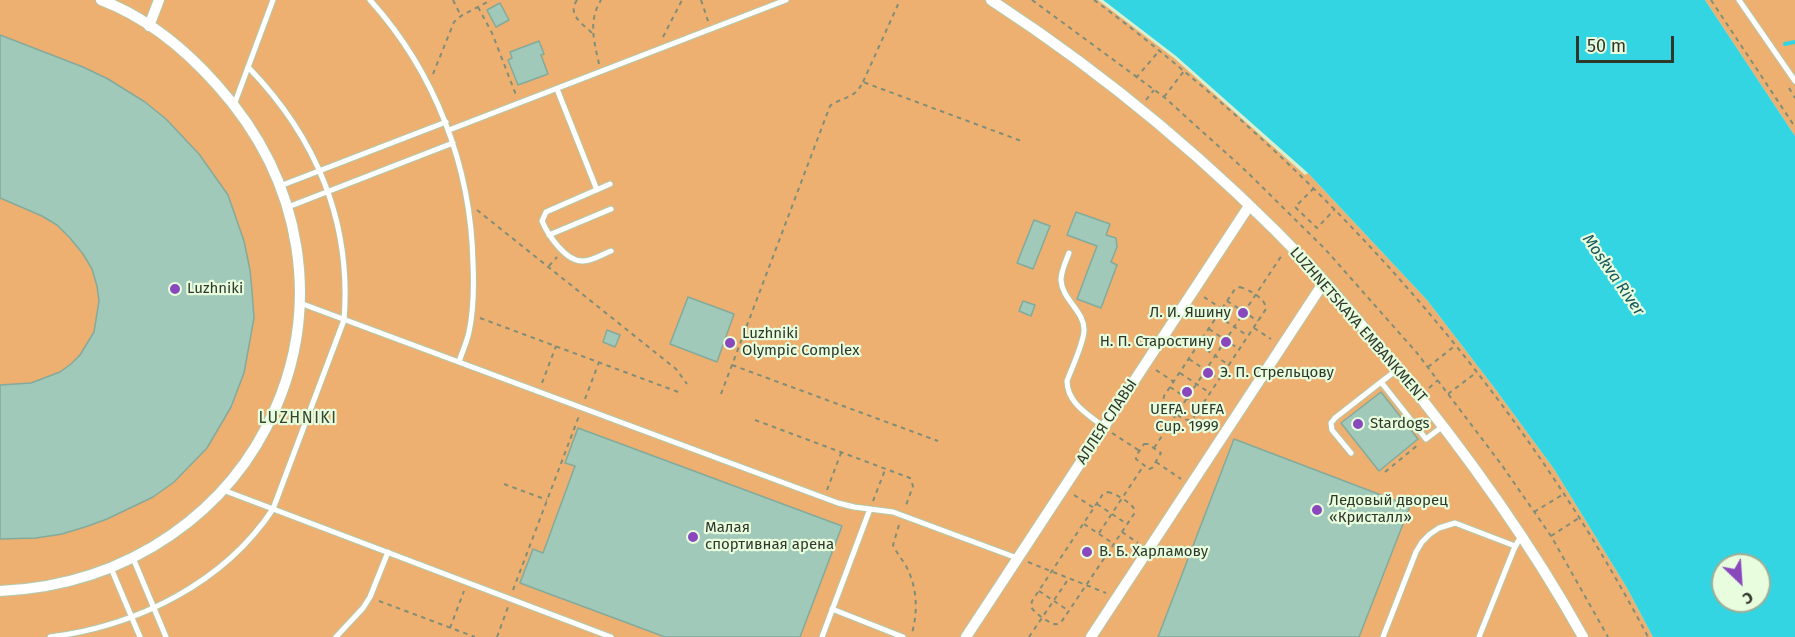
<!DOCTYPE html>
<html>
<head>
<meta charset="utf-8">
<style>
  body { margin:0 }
  #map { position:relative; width:1795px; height:637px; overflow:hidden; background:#daefd0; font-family:"Fira Sans",sans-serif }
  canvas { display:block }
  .north { position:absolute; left:1711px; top:553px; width:60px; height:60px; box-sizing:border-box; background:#e8fdde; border:2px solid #9eae96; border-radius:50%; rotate:155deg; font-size:16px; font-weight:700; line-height:24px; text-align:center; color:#2f372b }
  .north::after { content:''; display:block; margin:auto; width:21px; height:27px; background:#8a48bd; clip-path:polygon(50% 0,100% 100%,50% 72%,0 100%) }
  .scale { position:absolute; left:1576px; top:36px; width:98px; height:27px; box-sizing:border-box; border:3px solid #2f372b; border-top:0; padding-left:8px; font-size:18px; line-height:21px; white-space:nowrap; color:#2f372b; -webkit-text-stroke:4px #e8fdde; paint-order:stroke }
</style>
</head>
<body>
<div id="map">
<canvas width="1795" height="637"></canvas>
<div class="north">С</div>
<div class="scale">50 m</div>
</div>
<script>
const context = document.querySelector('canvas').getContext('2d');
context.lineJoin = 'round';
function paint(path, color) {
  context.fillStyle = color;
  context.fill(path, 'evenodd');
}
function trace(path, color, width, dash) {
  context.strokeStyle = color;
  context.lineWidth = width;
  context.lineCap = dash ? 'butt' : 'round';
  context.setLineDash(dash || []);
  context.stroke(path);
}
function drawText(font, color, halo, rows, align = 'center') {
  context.font = font + ' "Fira Sans",sans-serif';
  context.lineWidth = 4.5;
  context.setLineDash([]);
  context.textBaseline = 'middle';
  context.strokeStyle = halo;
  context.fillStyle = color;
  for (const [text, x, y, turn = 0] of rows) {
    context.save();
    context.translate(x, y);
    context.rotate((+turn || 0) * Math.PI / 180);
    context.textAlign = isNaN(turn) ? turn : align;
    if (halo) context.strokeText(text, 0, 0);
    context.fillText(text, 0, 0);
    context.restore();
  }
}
const green = new Path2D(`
  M0,0H1098L1174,58L1305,175L1308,173L1427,300L1493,386L1554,469L1627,588L1653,637H0Z
  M1705,0H1795V136Z`);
const water = new Path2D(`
  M1103,0H1705L1795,136V637H1653L1627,588L1554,469L1493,386L1427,300L1308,173L1176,56ZM1723,565H1759V601H1723Z`);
const stream = new Path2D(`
  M1785,44L1795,42`);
const building = new Path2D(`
  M500,3L509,20L496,27L487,10Z
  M0,35L83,67L108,79L145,102L166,119L199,154L228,195L244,241L250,270L252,291L254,318L244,373L231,407L207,448L174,482L153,497L107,519L88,526L62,534L36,538L0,539V385L31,383L60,372L71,364L80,355L94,332L99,301L97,286L92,269L83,254L70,238L57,225L42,216L0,198Z
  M539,41L544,54L541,55L548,74L518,85L508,60L512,58L510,52Z
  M1076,212L1110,224L1106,235L1116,238L1117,247L1111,262L1117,265L1101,308L1077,299L1097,246L1067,235Z
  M1034,220L1050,226L1033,269L1017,263Z
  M688,297L734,314L717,362L670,344Z
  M1023,301L1035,305L1031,316L1019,311Z
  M607,330L620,335L615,347L603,342Z
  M1381,392L1418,439L1379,471L1341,423Z
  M578,428L842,526L800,637H665L520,583L533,549L543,553L575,466L565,463Z
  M1234,439L1410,506L1359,637H1158Z`);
const path = new Path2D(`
  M453,0L461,16
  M577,0C567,15 582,23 592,33
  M701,0L708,21
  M1032,0L1164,97L1246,171L1325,249L1417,353L1501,464L1551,536L1608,637
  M1094,0C1134,29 1172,61 1210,93C1388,246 1539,429 1648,637
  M1711,0L1795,127
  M478,7L492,33L516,95
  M663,37L682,0
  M599,64C594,41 588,21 601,0
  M433,74L454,22L461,16L491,0
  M1136,78L1159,51
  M863,82L900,0
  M1789,88L1795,98
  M1164,97L1184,71
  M1146,100L1154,90
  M1314,188L1295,207L1317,228L1335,209
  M477,210L676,369L687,384
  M549,266L557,257
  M1240,287C1250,290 1266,299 1266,309L1194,417C1193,418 1191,419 1189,420C1183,421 1166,407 1163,402L1164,396L1235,289Z
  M1204,297L1222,309
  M1227,301L1258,321
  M1218,316L1248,336
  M480,318L681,393
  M1254,328L1271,339
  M1209,329L1239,349
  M1199,345L1229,365
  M1189,359L1219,379
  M732,365L938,441
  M1428,367L1456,345
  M1156,370L1174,382
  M1180,373L1210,393
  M542,383L556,346
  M1170,387L1200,407
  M1429,388L1438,380
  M721,394L830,106C843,96 854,100 863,82L1024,142
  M1448,394L1477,372
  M585,399L599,362
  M1204,402L1224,415
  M755,420L910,478L913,486L905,508
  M1112,433L1140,451
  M1144,444H1148L1161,453L1152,468L1149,469L1136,459V456Z
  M1154,448L1282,255
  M1156,462L1181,479
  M1385,472L1419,444
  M504,484L547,500
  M827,490L841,453
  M1108,492C1114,493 1132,503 1134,509C1135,510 1134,512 1134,514L1062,621C1061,622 1059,624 1058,624C1051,626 1034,612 1031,607L1032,601L1103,494Z
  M1074,495L1094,508
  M873,501L885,470
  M1097,504L1127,524
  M1534,512L1562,495
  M1084,524L1114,544
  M899,525L893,545C897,554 904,561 908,570C917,589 918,612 912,633
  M1122,532L1138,543
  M1099,533L1144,465
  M1551,536L1579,518
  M1028,562L1106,593
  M513,590L579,416
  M1039,591L1069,611
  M379,601L475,637
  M450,628L464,591
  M497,637L508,607
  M1029,637L1069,578`);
const lane = new Path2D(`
  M370,0C435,72 471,166 473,263C474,286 474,309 469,332C467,342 462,352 459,362
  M1739,0L1795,81
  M557,89L597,190
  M234,105L273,0
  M449,130L786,0
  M610,184L546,212L542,221C548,235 566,262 583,261C592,261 603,254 611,251
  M280,186L446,122
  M288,207L453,143
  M549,235L611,209
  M1069,253C1066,261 1061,271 1061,280C1062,300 1085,311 1084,331C1083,345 1072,367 1067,381C1067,403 1089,415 1104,427
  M300,303L838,503L854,507L893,512L1017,558
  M1398,369L1381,382L1426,439L1443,426
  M1351,453L1332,430L1331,423L1335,418L1381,382
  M223,490L611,637
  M133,558L166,637
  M111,568L140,637
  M832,609L903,637
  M50,637C137,626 224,583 273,509L344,320C352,222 316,137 248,67
  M336,637L363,608L370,597L388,552
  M822,637L870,509
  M1383,637L1416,552L1422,542L1430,534L1439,528L1455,523L1515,546
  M1479,637L1514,549L1521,536`);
const street = new Path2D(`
  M991,0C1108,76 1217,168 1313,269C1342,300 1368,333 1395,366C1465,451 1529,540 1583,637
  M149,26L159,0
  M0,591C265,579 397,285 217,85C186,50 146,17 101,0
  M966,637L1249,206
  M1091,637L1324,282`);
const markers = [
  [175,289,6,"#8a48bd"],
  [1243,313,6,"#8a48bd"],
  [1226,342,6,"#8a48bd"],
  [730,343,6,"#8a48bd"],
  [1208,373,6,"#8a48bd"],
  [1187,392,6,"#8a48bd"],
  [1358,424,6,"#8a48bd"],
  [1317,510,6,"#8a48bd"],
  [693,537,6,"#8a48bd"],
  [1087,552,6,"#8a48bd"]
];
const poiNames = [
  ["Luzhniki",187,289],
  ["Л. И. Яшину",1231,313,"right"],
  ["Luzhniki",742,334],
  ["Olympic Complex",742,351],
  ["Н. П. Старостину",1214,342,"right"],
  ["Э. П. Стрельцову",1220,373],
  ["UEFA. UEFA",1187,410,"center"],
  ["Cup. 1999",1187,427,"center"],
  ["Stardogs",1370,424],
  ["Ледовый дворец",1329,501],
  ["«Кристалл»",1329,518],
  ["Малая",705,528],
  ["спортивная арена",705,545],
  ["В. Б. Харламову",1099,552]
];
const streetNames = [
  ["LUZHNETSKAYA EMBANKMENT",1358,325,49],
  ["АЛЛЕЯ СЛАВЫ",1107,422,-57]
];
const waterNames = [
  ["Moskva River",1613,275,55]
];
const neighbourhoodNames = [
  ["LUZHNIKI",298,419]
];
paint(green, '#edb070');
paint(water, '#33d5e3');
trace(stream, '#33d5e3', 4);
paint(building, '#a1c9ba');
trace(building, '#83aa9b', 1.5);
trace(lane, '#b4c8aa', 7);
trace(street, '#b4c8aa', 12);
trace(path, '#808e79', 2, [4.5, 4.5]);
trace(lane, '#fff', 5);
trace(street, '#fff', 10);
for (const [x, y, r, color] of markers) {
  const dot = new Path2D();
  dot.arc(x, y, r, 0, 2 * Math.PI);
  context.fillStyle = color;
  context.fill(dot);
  trace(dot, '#e8fdde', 2);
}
drawText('15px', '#2f372b', '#e8fdde', poiNames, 'left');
drawText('15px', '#2f372b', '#e8fdde', streetNames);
drawText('italic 16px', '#16565c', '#e8fdde', waterNames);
context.letterSpacing = '1.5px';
drawText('16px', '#34452c', '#e8fdde', neighbourhoodNames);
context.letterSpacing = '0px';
</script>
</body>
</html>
